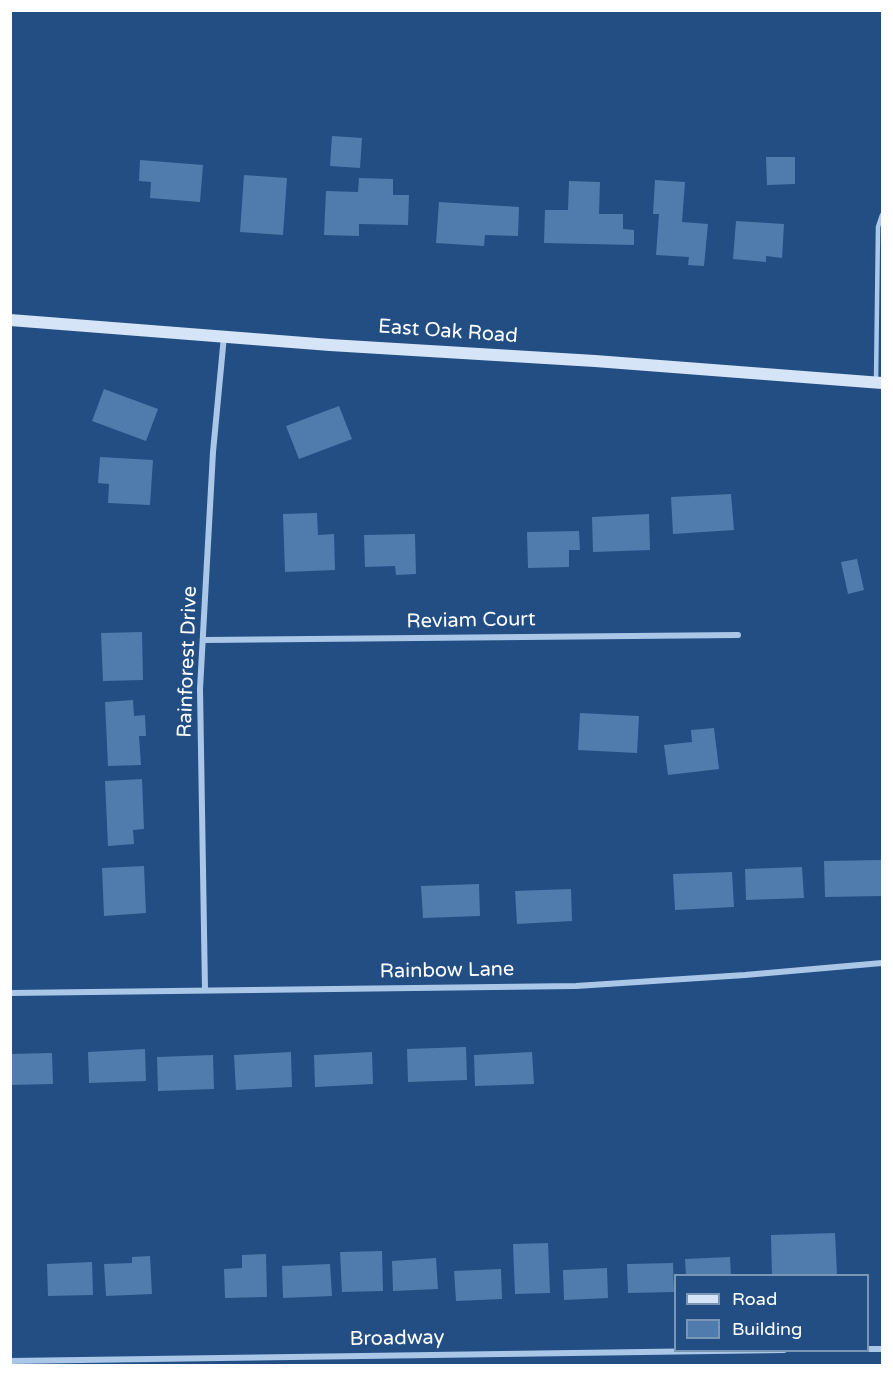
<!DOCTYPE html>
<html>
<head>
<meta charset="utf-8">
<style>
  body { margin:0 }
  #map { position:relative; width:893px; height:1376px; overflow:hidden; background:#234e83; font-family:"Varela Round",sans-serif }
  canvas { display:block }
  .frame { position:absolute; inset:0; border:12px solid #fff; pointer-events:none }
  .legend { position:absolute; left:674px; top:1274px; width:195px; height:78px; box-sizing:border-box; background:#234e83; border:2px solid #7b95b5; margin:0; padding:8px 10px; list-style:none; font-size:18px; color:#fff }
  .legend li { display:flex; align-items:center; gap:12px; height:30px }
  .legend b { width:30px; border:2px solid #7b95b5 }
</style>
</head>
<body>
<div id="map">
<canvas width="893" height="1376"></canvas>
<div class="frame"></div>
<ul class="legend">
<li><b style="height:8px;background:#d5e4f7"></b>Road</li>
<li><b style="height:16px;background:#507bad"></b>Building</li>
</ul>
</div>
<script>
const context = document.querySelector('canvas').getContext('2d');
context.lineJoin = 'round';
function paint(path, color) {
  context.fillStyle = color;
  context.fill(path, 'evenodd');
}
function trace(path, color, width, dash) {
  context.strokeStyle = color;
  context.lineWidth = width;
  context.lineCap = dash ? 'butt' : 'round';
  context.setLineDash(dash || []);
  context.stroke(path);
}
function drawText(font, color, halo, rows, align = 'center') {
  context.font = font + ' "Varela Round",sans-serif';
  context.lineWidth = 6;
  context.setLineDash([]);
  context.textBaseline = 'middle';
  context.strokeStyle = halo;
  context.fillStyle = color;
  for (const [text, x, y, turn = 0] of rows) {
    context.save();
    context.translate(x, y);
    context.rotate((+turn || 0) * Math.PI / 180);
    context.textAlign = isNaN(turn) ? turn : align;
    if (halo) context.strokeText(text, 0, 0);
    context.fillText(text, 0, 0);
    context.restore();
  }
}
const building = new Path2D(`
  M332,136L362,138L360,168L330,166Z
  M766,157H795V184L767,185Z
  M140,160L203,165L200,202L150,198L151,182L139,181Z
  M244,175L287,178L283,235L240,232Z
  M359,178L393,179V195H409L408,225L359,224V236L324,235L326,191L358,192Z
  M655,180L685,182L682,222L708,224L704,266L688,265L689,257L656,255L659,214H653Z
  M569,181L600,182L599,214H623V229L634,230V245L544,243L545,210H568Z
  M439,202L519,207L518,236L485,235L484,246L436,243Z
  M736,221L784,224L782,258L766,256V262L733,259Z
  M104,389L158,409L146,441L92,421Z
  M339,406L352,439L299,459L286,426Z
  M100,457L153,460L150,505L108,503L109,484L98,483Z
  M731,494L734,530L673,534L671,497Z
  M317,513L318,535L334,534L335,570L285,572L283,514Z
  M649,514L650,550L593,552L592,517Z
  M579,531L580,550H569V567L528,568L527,532Z
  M415,534L416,574L396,575L395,566L365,567L364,535Z
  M857,559L864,590L848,594L841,562Z
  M142,632L143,680L103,681L101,633Z
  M133,700L134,716L145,715L146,736H139L141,765L108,766L105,702Z
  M580,713L639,716L637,753L578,750Z
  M714,728L719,769L668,775L664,745L692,742L691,730Z
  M142,779L144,829L133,830L134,844L108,846L105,781Z
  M881,860L882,896L825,897L824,861Z
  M144,866L146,913L104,916L102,868Z
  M802,867L804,898L746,900L745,869Z
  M732,872L734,907L675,910L673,874Z
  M479,884L480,916L423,918L421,886Z
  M571,889L572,921L517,924L515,891Z
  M466,1047L467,1080L408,1082L407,1049Z
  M145,1049L146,1081L89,1083L88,1052Z
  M291,1052L292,1087L236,1090L234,1055Z
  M372,1052L373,1084L315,1087L314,1055Z
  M532,1052L534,1084L475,1086L474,1055Z
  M52,1053L53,1084L10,1085V1054Z
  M213,1055L214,1089L158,1091L157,1057Z
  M835,1233L837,1274L772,1276L771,1235Z
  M548,1243L550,1293L515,1294L513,1244Z
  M382,1251L383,1291L342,1292L340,1252Z
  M266,1254L267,1297L225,1298L224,1269L242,1268V1255Z
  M150,1256L152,1294L106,1296L104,1264L132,1263V1257Z
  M730,1257L731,1276H686L685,1259Z
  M436,1258L438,1289L393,1291L392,1261Z
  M92,1262L93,1295L48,1296L47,1264Z
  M673,1263L674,1292L628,1293L627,1264Z
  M330,1264L332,1296L283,1298L282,1266Z
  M607,1268L608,1298L564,1300L563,1270Z
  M501,1269L502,1299L456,1301L454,1271Z`);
const lane = new Path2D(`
  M876,382L878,227L882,215`);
const street = new Path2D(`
  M204,640L738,635
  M205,990L200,689L213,452L224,336
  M10,993L576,986L745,975L882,963
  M868,1349H882
  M10,1361L784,1350`);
const secondary = new Path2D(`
  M10,320L330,345L595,361L882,383`);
const streetNames = [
  ["East Oak Road",448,332,4],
  ["Reviam Court",471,621,-1],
  ["Rainforest Drive",188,662,-88],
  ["Rainbow Lane",447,971,-1],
  ["Broadway",397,1339,-1]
];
paint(building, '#507bad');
trace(lane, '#aac7e8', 4.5);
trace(street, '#aac7e8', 6);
trace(secondary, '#d5e4f7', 12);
drawText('20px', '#fff', '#234e83', streetNames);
</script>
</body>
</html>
